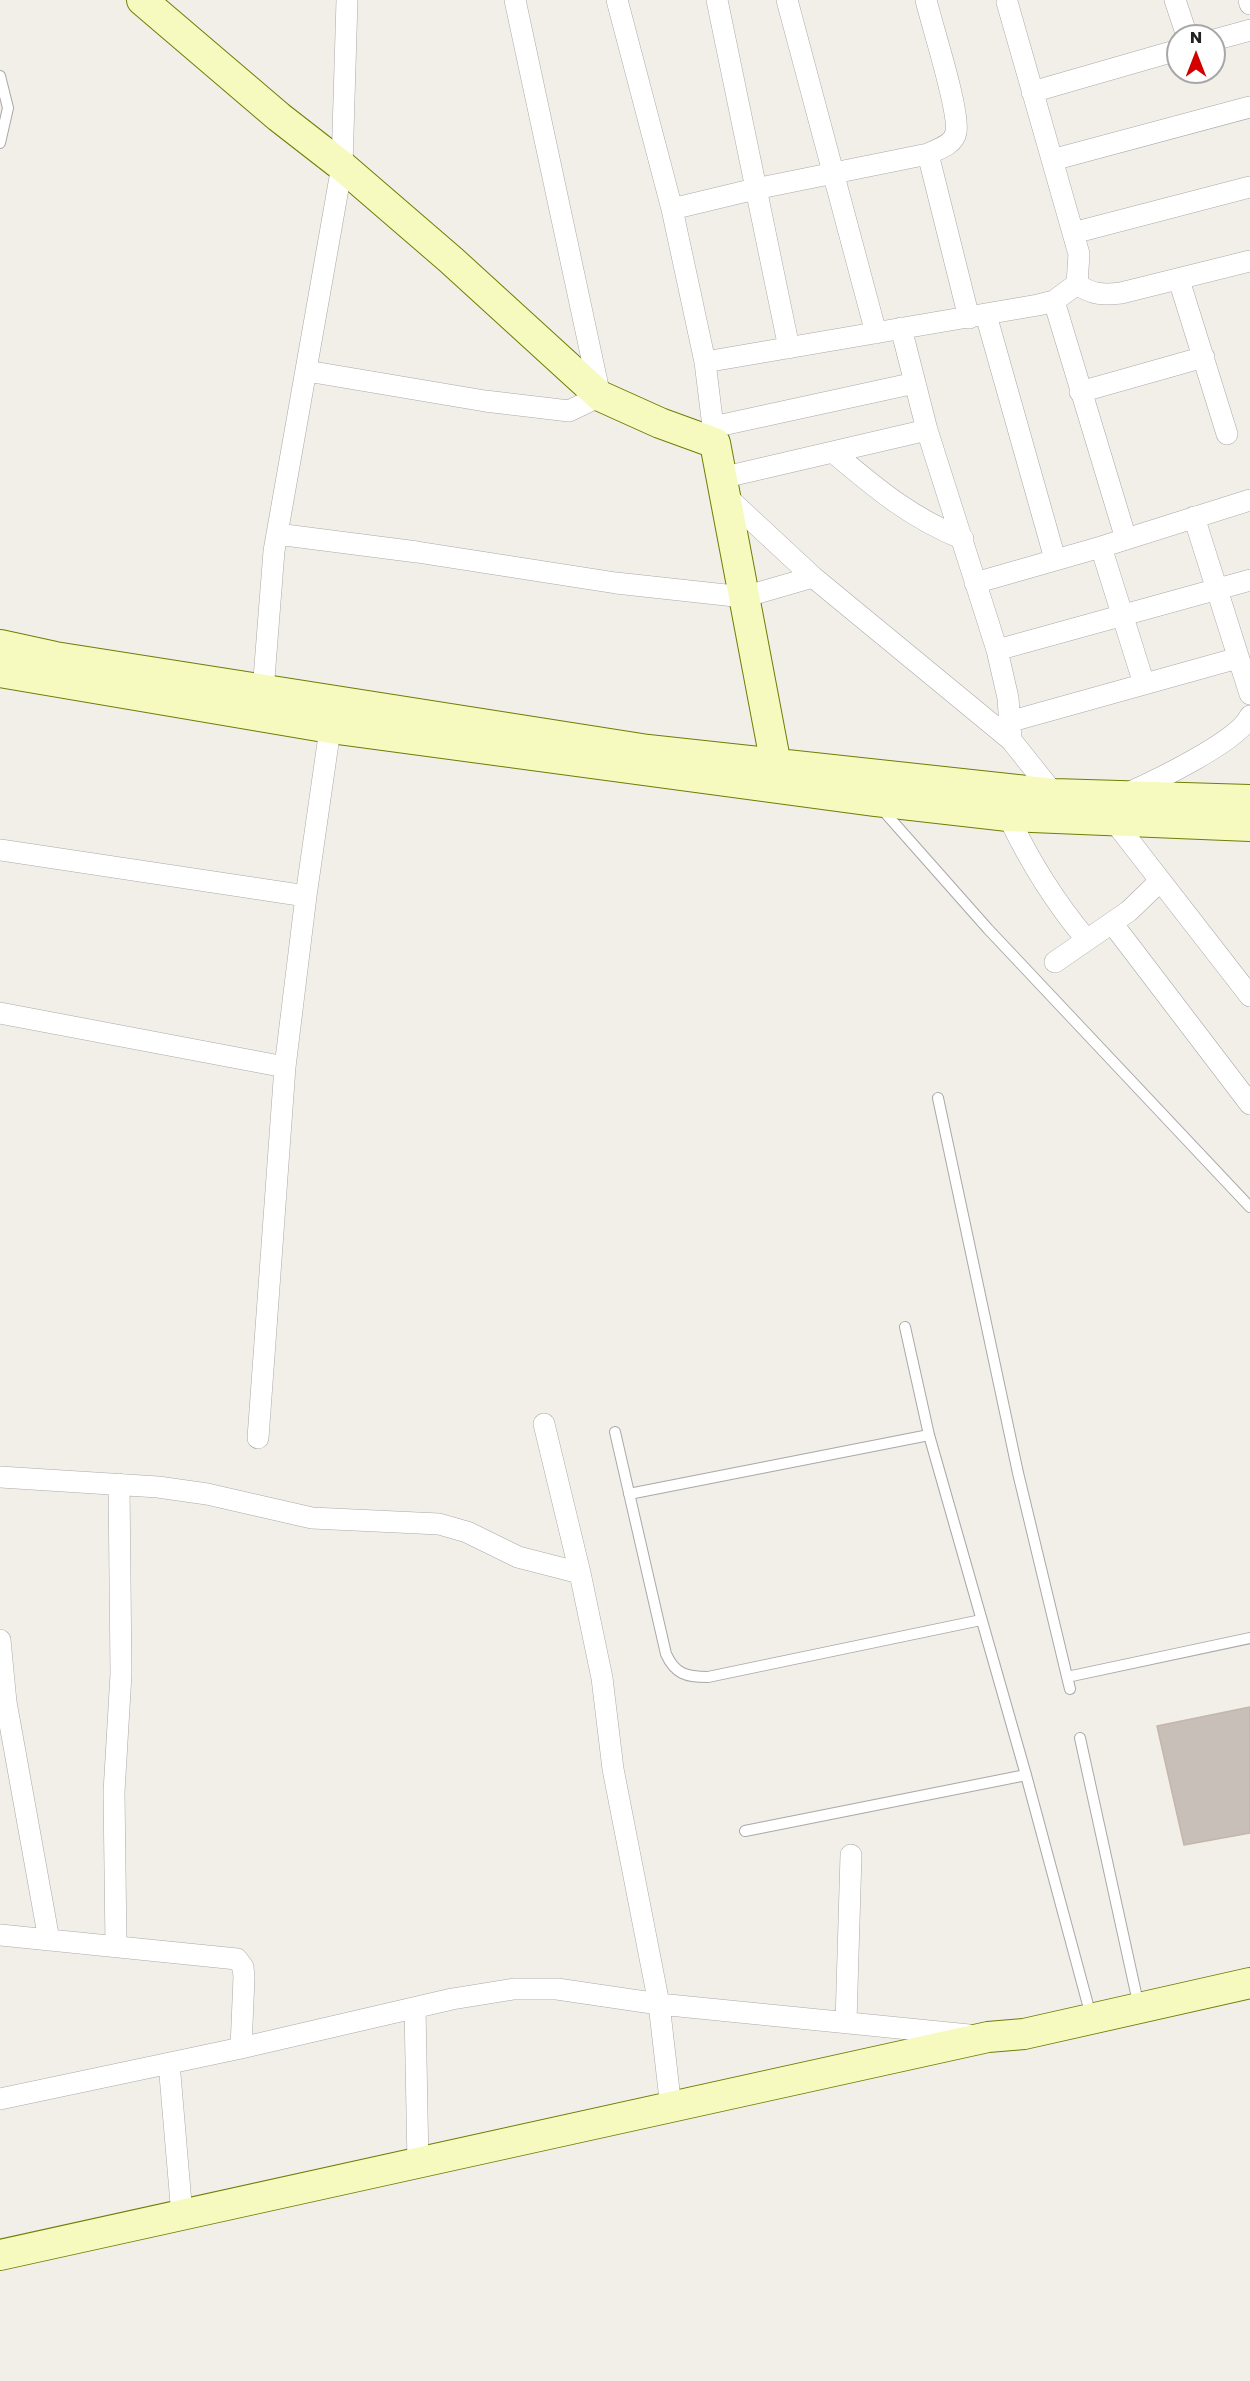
<!DOCTYPE html>
<html>
<head>
<meta charset="utf-8">
<style>
  body { margin:0 }
  #map { position:relative; width:1250px; height:2381px; overflow:hidden; background:#f2efe9; font-family:Poppins,sans-serif }
  canvas { display:block }
  .north { position:absolute; left:1166px; top:24px; width:60px; height:60px; box-sizing:border-box; background:#fff; border:2px solid #a7a7a7; border-radius:50%; rotate:0deg; font-size:16px; font-weight:700; line-height:24px; text-align:center; color:#222 }
  .north::after { content:''; display:block; margin:auto; width:21px; height:27px; background:#d40000; clip-path:polygon(50% 0,100% 100%,50% 72%,0 100%) }
</style>
</head>
<body>
<div id="map">
<canvas width="1250" height="2381"></canvas>
<div class="north">N</div>
</div>
<script>
const context = document.querySelector('canvas').getContext('2d');
context.lineJoin = 'round';
function paint(path, color) {
  context.fillStyle = color;
  context.fill(path, 'evenodd');
}
function trace(path, color, width, dash) {
  context.strokeStyle = color;
  context.lineWidth = width;
  context.lineCap = dash ? 'butt' : 'round';
  context.setLineDash(dash || []);
  context.stroke(path);
}
const building = new Path2D(`
  M1250,1707V1833L1184,1845L1157,1726Z`);
const lane = new Path2D(`
  M0,76L8,108L0,143
  M880,807L988,929L1250,1207
  M938,1098L1018,1473L1070,1689
  M905,1327L929,1435L1026,1775L1091,2016
  M615,1432L666,1654C675,1674 686,1677 708,1677L981,1620
  M629,1494L929,1435
  M1067,1677L1250,1638
  M1080,1738L1139,2007
  M745,1831L1026,1775`);
const street = new Path2D(`
  M617,0L672,209L705,362L715,443
  M717,0L789,348
  M787,0L876,333
  M1175,0L1187,36
  M1249,0L1250,4
  M1214,40L1250,30
  M1032,92L1178,50
  M928,154L969,318
  M1052,160L1250,107
  M672,209L755,189L928,154C938,149 954,145 956,132C960,111 932,26 926,0
  M1073,233L1250,187
  M1179,280L1227,434
  M1077,284C1092,295 1104,295 1121,293L1250,261
  M1054,301L1126,539
  M986,315L1055,559
  M901,328L927,430L997,650L1008,698L1011,740
  M705,362L1038,305L1054,301L1077,284L1079,254L1007,2
  M307,371L485,401L569,411L600,396L515,0
  M1080,392L1204,357
  M713,427L915,383
  M834,453C878,490 910,517 963,539
  M721,478L927,430
  M728,498L813,577L1011,740L1054,794
  M1194,517L1250,694
  M277,534L417,552L616,583L744,597L813,577
  M1101,547L1144,684
  M975,583L1101,547L1250,500
  M997,650L1250,580
  M262,704L274,551L342,166L347,0
  M1012,721L1238,658
  M1128,793C1155,781 1239,741 1250,716
  M1008,816C1029,860 1054,901 1086,939
  M1114,821L1250,996
  M0,850L306,896
  M1112,923L1250,1104
  M1055,962L1129,911L1160,881
  M0,1013L285,1067
  M544,1424L580,1573L602,1678L613,1769L659,2004L671,2108
  M258,1438L285,1067L306,896L332,715
  M0,1477L158,1487L207,1494L312,1518L439,1524L467,1532L518,1557L580,1573
  M0,1640L6,1702L49,1940
  M0,1935L237,1959L243,1967L244,1977L241,2048
  M116,1946L114,1792L121,1674L119,1484
  M415,2008L418,2164
  M846,2022L851,1855
  M169,2063L182,2215
  M0,2099L241,2048L452,1999L514,1989H557L659,2004L969,2035`);
const secondary = new Path2D(`
  M142,0L279,117L342,166L451,260L600,396L660,423L715,443L779,781
  M0,645L55,657L648,750L1054,794L1250,800
  M0,672L330,728L874,801L1008,816L1250,826
  M0,2255L988,2037L1024,2034L1250,1983`);
paint(building, '#c7bfb8');
trace(building, '#c4b6ab', 1.5);
trace(lane, '#a9a9a9', 12);
trace(street, '#a9a9a9', 22);
trace(secondary, '#707d05', 32);
trace(lane, '#fff', 10);
trace(street, '#fff', 21);
trace(secondary, '#f7fabf', 30);
</script>
</body>
</html>
